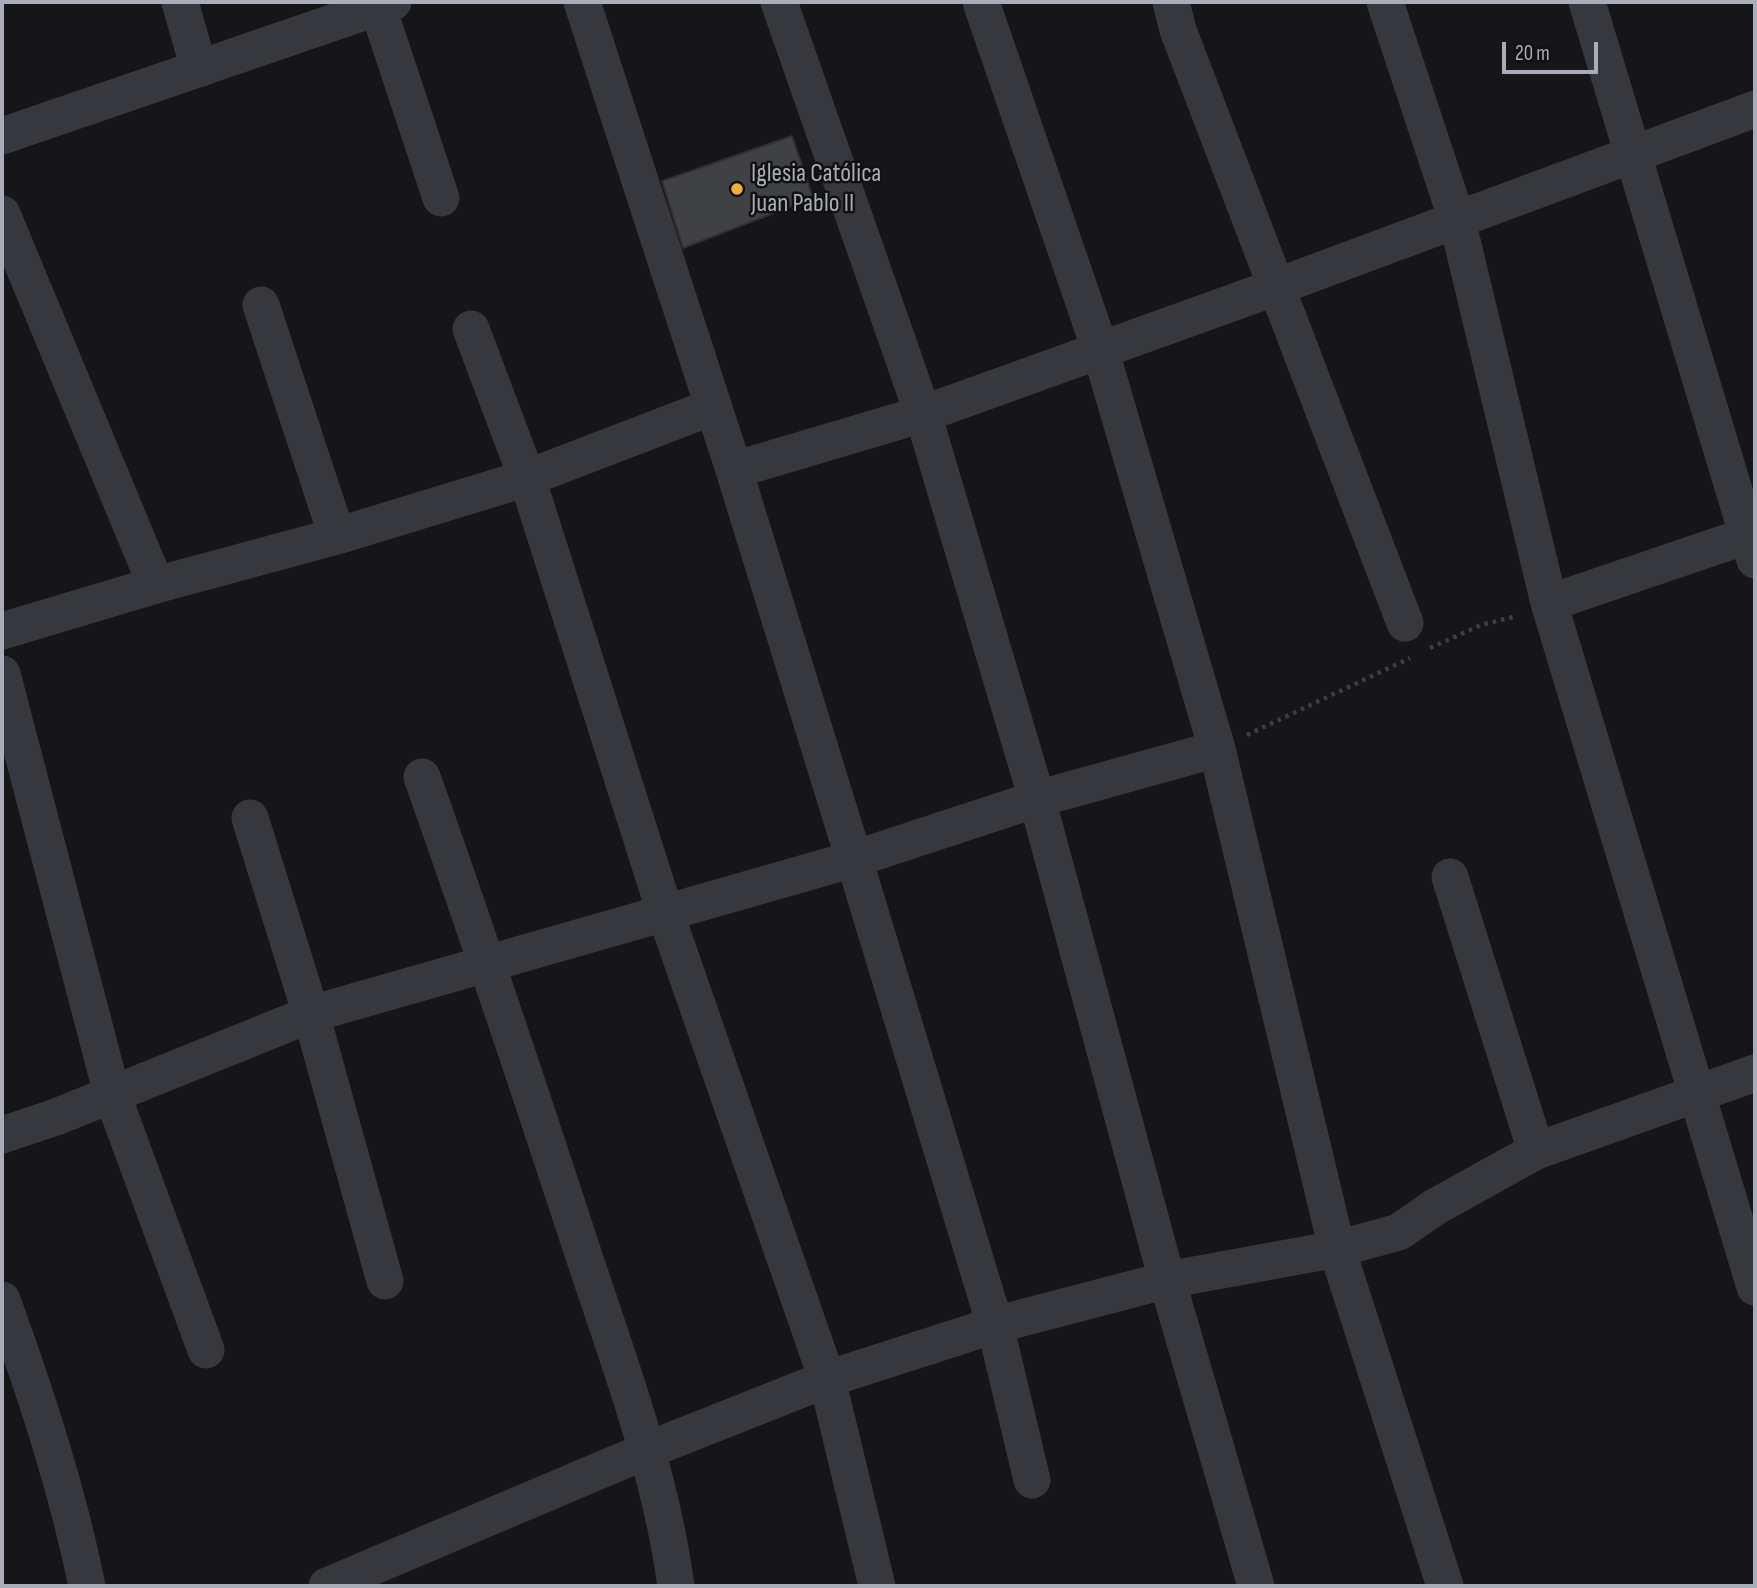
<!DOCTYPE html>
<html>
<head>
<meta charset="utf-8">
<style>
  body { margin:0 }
  #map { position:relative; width:1757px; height:1588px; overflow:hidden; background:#161618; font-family:"Sofia Sans Condensed",sans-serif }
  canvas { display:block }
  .frame { position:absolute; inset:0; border:4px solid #a8adb8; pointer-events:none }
  .scale { position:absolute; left:1502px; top:42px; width:96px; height:32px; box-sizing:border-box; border:4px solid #a8adb8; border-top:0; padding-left:9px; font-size:21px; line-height:24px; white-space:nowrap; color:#a8adb8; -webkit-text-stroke:5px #111113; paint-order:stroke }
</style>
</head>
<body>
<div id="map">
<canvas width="1757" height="1588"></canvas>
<div class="frame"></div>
<div class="scale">20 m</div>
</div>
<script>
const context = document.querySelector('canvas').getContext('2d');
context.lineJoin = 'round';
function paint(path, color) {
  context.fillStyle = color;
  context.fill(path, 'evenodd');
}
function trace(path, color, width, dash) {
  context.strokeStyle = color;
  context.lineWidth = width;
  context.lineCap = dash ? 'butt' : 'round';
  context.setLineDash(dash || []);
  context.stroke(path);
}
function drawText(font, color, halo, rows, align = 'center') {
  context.font = font + ' "Sofia Sans Condensed",sans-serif';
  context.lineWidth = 5;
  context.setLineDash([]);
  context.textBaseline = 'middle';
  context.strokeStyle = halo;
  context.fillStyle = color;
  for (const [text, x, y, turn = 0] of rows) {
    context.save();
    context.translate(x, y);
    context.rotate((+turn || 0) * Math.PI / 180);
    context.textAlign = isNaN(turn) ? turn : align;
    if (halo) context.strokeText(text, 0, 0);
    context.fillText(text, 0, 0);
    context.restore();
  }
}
const building = new Path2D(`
  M792,136L813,198L683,248L662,181Z`);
const path = new Path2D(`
  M1430,648L1481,625L1517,616
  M1247,735L1410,658`);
const street = new Path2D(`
  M180,2L199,69
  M376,2L441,198
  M582,2L734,470L854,859L995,1325L1032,1480
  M779,2L923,414L1037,799L1167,1280L1256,1586
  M981,2L1100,349L1217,749L1337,1249L1445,1586
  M1171,2L1178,30L1405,623
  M1385,2L1457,220L1549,603L1755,1287
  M1587,2L1755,560
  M2,136L393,2
  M2,214L156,585
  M261,305L337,536
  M471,329L527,478L665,912L827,1379L877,1586
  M734,470L923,414L1276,287L1755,109
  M1549,603L1755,533
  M2,631L156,585L337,536L527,478L712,407
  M2,674L112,1094L206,1350
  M422,777C477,932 529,1088 580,1244C617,1357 660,1468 676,1586
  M250,818L311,1014L385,1281
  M1450,877L1536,1151
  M2,1135L56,1117L311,1014L854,859L1037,799L1217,749
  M2,1300C36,1394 67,1488 87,1586
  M327,1586L648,1450L827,1379L995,1325L1167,1280L1337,1249L1399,1232L1435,1207L1536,1151L1755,1073`);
const markers = [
  [737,189,7,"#f2b134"]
];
const poiNames = [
  ["Iglesia Católica",751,174],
  ["Juan Pablo II",751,204]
];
paint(building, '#404145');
trace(building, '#303034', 2);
trace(path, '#3d3f44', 4.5, [3.5, 5]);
trace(street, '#37383d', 37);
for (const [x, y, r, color] of markers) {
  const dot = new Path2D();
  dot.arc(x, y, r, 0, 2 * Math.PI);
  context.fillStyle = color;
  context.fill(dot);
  trace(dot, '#111113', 2.5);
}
drawText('26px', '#a8adb8', '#111113', poiNames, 'left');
</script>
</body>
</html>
